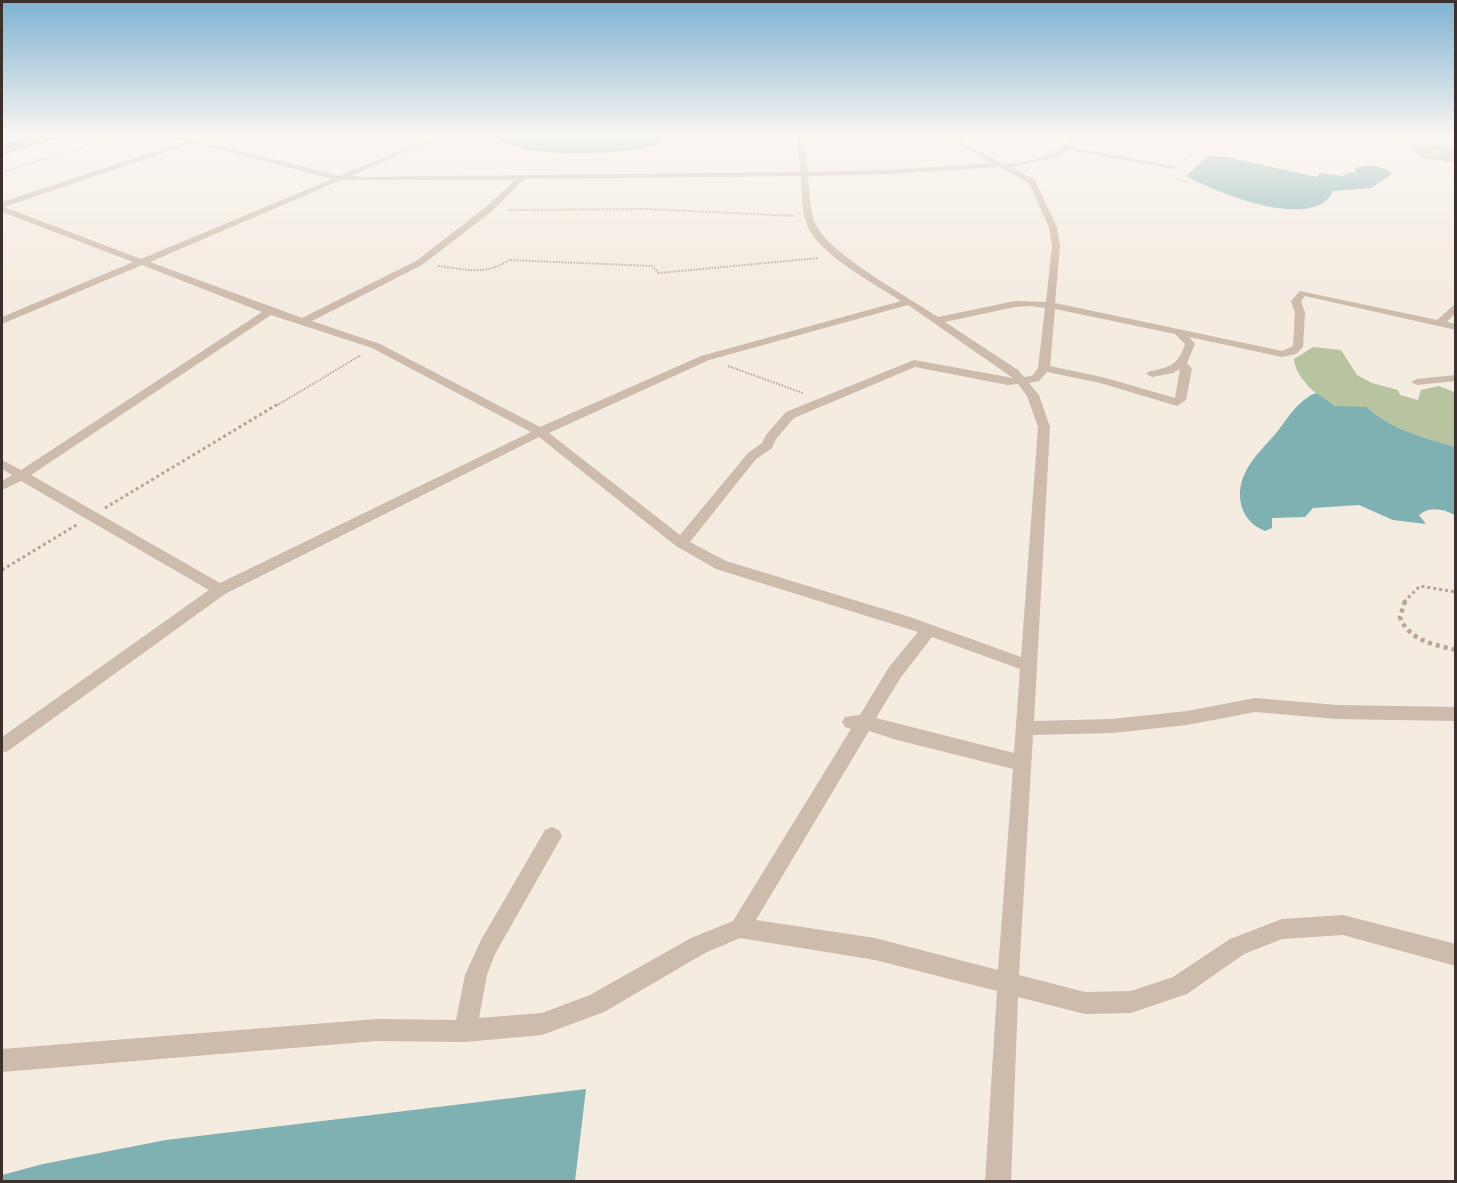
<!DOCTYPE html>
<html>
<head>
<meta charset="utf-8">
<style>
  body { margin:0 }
  #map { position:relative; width:1457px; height:1183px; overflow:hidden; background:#f4ebe1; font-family:"Varela Round",sans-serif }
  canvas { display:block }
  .frame { position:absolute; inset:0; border:3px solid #3b302b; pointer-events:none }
</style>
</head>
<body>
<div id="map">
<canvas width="1457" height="1183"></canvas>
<div class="frame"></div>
</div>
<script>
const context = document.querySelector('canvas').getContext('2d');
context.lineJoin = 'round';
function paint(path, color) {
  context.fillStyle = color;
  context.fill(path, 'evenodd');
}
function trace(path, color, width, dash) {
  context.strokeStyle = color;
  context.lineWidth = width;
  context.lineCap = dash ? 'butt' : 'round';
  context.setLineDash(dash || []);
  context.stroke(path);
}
const green = new Path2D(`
  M1415,143L1455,146V163L1422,158L1409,148Z
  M1313,347L1341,350L1357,375L1372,383L1398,390L1400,395L1418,400L1421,390L1439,386L1454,392L1455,447C1426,438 1389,429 1367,407C1357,407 1343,409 1334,405C1317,397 1295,377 1294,359Z`);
const water = new Path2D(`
  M491,135H658L661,143L659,145C624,155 519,160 491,135Z
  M1208,156L1227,157L1317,177L1320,173L1343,176L1348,173L1357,172L1354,169C1366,163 1383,165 1392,174L1371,188L1333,191C1314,233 1214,192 1186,176Z
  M1316,393L1335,406L1367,407C1389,429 1426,438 1455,447V515C1443,509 1430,506 1419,515L1426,524L1393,520L1359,505L1313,508L1305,517L1272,518V528L1265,531C1241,522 1234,495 1245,473C1252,458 1266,445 1277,432C1288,418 1299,399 1316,393Z
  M586,1089L575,1181H2V1175L43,1164L166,1140Z`);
const river = new Path2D(`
  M31,135H60L57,139L2,155V143Z`);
const pathFar2 = new Path2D(`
  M1183,161L1194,153L1191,135
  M2,172L121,135
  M1176,179L1189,182
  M508,210L648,209L794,216
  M438,266C465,269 485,276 509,260L652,266L659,273L819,258
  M728,366L803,393
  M276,406L361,355`);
const pathFar1 = new Path2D(`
  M105,508L278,404
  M2,570L78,524
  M1404,602L1420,586L1456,592`);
const path = new Path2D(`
  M1405,601L1400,617C1408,640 1435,645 1456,650`);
const minor = new Path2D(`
  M51,135H62L2,153V149Z
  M169,135H180L339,176L436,135H446L351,176L361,177L800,172L797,135H804L808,172L889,170L992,163L954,142L951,135H957L960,139C973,146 987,156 1001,162C1016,168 1050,155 1064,147L1068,135H1074L1071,147L1178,167L1174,169L1068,150L1058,157L1011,167L1035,180L1057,227L1060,246L1055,303L1282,351L1293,346L1295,313L1291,301L1300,291L1437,320L1456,303V312L1447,322L1456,324V330L1305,296L1301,301L1305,313L1303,347L1296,354L1282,357L1189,337L1195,344L1187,363L1192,369L1186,400L1177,406L1100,383L1047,372L1039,381L1029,383L1039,395L1050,427L1034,721L1112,719L1187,711L1255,698L1337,705L1456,707V721L1337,719L1255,712L1187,725L1112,733L1033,735L1019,975L1085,992L1131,991L1173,977L1230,939L1282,919L1343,915L1456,944V966L1343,935L1282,939L1244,954L1187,994L1131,1013L1085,1014L1018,997L1011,1182H985L997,991L875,960L740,938L705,953L604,1012L542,1035L465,1042L377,1041L2,1072V1049L377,1019L456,1020L465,975L481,940L545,830L552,827L559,830L562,836L495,954L487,975L479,1018L542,1013L590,995L691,938L733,921L851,729L845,727L842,722L845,717L860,715L889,667L918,632L716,569L676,546L539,437L225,594L8,751L2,753V737L209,590L21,481L2,490V481L12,475L2,469V460L21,470L262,312L142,265L2,324V317L133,262L2,212V202L186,141ZM194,143L332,179L141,259L4,207ZM1000,167L1029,183L1049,227L1052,246L1046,302L1015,301L938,317C908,297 837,258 819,230C809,216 810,193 808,176L889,174ZM801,176C802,194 801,215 810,231C827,259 873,283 901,301L701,356L540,427L380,344L312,321L422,265L492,211L524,179ZM341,180H515L486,207L416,261L302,318L150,262ZM908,305L1013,378L914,360L786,412L766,435L762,443L748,453L680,535L549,433L709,360ZM1031,306L1045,308L1038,368L1032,376L1024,377L1018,370L945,322L1015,307ZM1055,309L1175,334L1185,344C1178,366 1169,367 1148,372L1146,374L1152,377L1173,373L1180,369L1175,398L1106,378L1050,366ZM271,315L372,348L531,432L220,583L31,475ZM915,367L1008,385L1018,384L1027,396L1038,427L1021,657L910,617L726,561L690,542L756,459L772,448L776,439L794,418ZM932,637L1020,669L1014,753L876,718L901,677ZM869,731L897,740L1013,769L998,970L875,938L756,920Z
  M1396,135H1403L1410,141L1399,144L1401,140Z
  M1456,375V381L1417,385L1411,382L1417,379Z`);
paint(green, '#b8c4a0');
paint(water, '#7fb0b2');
paint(river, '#7fb0b2');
trace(pathFar2, '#b9a596', 2, [1.5, 1.5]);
trace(pathFar1, '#b9a596', 3, [3, 3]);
trace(path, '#b9a596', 4.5, [4, 4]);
paint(minor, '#cdbbac');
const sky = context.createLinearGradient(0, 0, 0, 300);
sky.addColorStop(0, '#7eb2d2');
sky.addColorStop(0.45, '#faf6f2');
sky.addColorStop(1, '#faf6f200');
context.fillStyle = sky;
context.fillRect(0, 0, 1457, 300);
</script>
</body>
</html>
